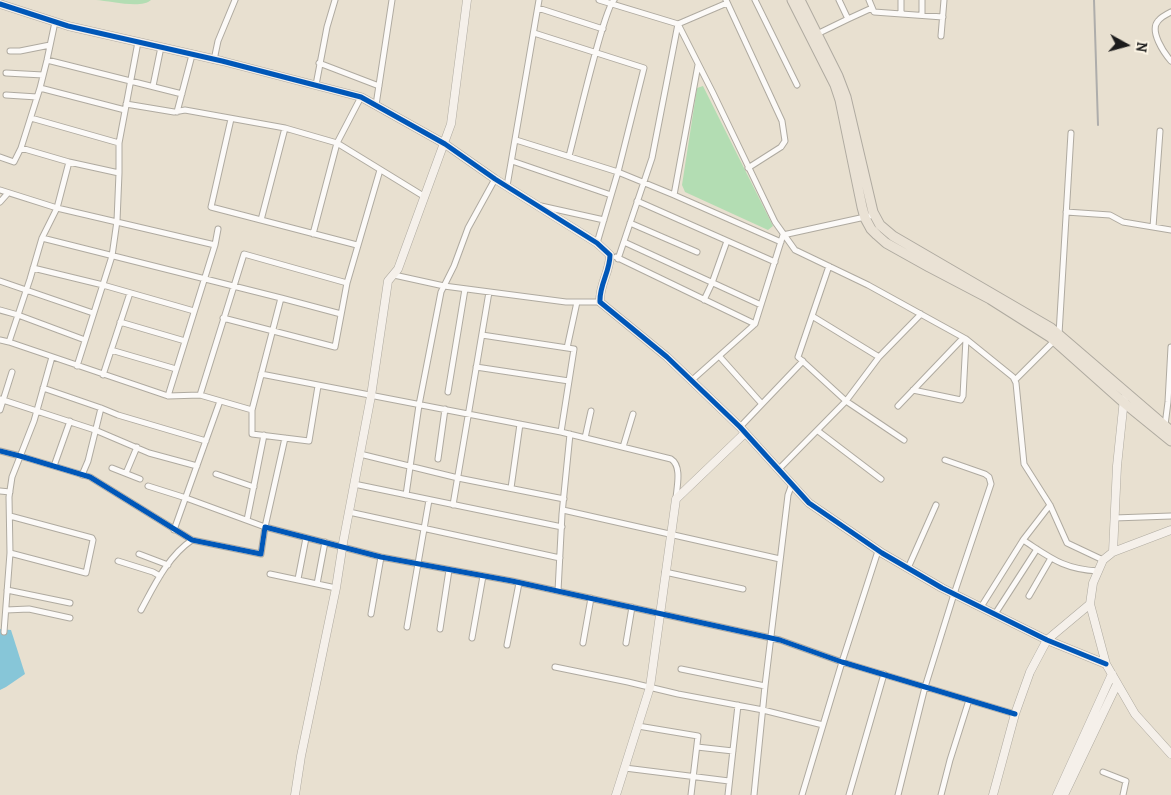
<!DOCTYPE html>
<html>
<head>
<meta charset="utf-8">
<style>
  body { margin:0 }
  #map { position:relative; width:1171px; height:795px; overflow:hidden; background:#e8e0d0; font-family:Alegreya,serif }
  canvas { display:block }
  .north { position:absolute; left:1101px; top:20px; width:50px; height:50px; -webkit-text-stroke:4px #fcf5e5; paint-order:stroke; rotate:97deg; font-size:14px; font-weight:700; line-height:20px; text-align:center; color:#1c1c1c }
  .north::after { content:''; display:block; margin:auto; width:18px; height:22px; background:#1c1c1c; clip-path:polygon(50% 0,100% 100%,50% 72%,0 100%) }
</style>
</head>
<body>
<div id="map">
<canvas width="1171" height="795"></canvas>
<div class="north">N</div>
</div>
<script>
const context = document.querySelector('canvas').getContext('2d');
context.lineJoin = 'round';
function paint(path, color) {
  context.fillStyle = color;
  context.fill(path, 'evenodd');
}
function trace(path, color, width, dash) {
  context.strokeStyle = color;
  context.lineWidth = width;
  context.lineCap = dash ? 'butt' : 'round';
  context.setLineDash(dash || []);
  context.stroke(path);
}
const green = new Path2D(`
  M96,0H151C142,9 110,1 96,0Z
  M703,86L773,226L768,230L685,192L682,185L697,88Z`);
const water = new Path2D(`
  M0,629L11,630L25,674L6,687L0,690Z`);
const street = new Path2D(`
  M599,0L678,24L713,93L775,222L795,250L868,285L966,339L1013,377L1016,383L1024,464L1050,505L1067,543L1103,560
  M726,0L782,121L785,141L781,147L748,168
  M755,0L797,85
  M869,0L874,12L943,17
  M538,8L603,29
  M1171,12C1167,14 1161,17 1158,21C1149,31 1164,53 1171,61
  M901,14V0
  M922,15V0
  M848,19L872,8
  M534,33L644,68L618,172L597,243
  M815,35L848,19L839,0
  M941,36L944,0
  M10,51H20L50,45
  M47,60L182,94
  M214,60L218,41L235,0
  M319,63L379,86
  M6,73L43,75
  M316,85L327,27L335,0
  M153,86L161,47
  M40,88L125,110
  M6,95L37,97
  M126,104L174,112L185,110L285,128L337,143L425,197
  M376,105L392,0
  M177,112L192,55
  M31,118L119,143
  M231,119L211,207L357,245
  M516,140L618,172L674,195L698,65
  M21,148L69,162L119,173L117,221L112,256L77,366
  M569,156C575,134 604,8 614,0
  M0,157L14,162L21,148L40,88L47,60L55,22
  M512,161L611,195
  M69,162L57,208L42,238L30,279L9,342L168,396L200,395L252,410L281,298L341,314
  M119,173V143L138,42
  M507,186L539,0
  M0,190L57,208L215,245L168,396
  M674,195L781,242
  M637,201L775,262
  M0,202L8,193
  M541,206L604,220
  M1066,212L1110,215L1123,222L1171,230
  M261,220L285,128
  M630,223L697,252
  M1153,227L1160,131
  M313,234L337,143L361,97
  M42,238L281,298
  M624,242L761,305
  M215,245L218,229
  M616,257L755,324
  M618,259L652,158L678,24L727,3
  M829,266L798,357L846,401L879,357L921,314
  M33,268L103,285L194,311
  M394,275L444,286L566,302H600
  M0,281L93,313
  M704,300L712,283L727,241
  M0,310L18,315L85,340
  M812,316L879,357
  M223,318L335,347L347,283L380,170
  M120,322L185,341
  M482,335L574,349L561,432
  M0,340L9,342
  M567,348L577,302
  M111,350L176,369
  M720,357L762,404
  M476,367L569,381
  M261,374L561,432L671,459C682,466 677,486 676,498
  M103,375L130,293
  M1015,380L1054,341L1059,334L1071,133
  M691,381L755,324L783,235L874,215
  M43,388L101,408L118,415L206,441
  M913,390L961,400L963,396L966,339
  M448,392L465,289
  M200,395L244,254L347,283
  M0,399L95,430L149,453L197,466
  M898,406L963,338
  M0,410L12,372
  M252,410V434L309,441L318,386
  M1165,425L1168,402L1171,347
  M740,427L803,361
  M818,431L881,479
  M585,438L591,411
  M623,447L633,414
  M0,451L20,456L90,477L192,540L261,554L265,527L381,557L512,581L780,640L842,662L1015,714
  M360,454L458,478L564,499
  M438,459L445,409
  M54,466L70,421
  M112,468L140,479
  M779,469L846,401L904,440
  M126,473L137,447
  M216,474L254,487
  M82,475L88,461L101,408
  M354,484L562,527
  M148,486L186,498L265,527L285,438
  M511,488L520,424
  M0,491L10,492
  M406,495L419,405L441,292L454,266L468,228L495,179
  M453,505L489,292
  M563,510L780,559
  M349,512L560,558
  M10,516L92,538L93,540L86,573L10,553
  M1114,518L1171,516
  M247,520L264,435
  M174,530L220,401
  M1023,540C1051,558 1063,569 1098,571
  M139,554L168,565
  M118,561L153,572L160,576
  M908,568L936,505
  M665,572L743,589
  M270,574L336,588
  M298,579L306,538
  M317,584L325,542
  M7,590L70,603
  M558,591L562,514L570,434
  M1029,596L1051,558
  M981,607L1023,540L1050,505
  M6,610L29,609L70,618
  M141,610C154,586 168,556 192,540
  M371,614L381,557
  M995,614L1037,549
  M407,627L429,500
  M440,629L449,570
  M4,632L10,553L9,497L12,477L34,421L52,357
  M472,638L483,576
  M583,643L591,598
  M626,643L632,607
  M507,645L519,583
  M555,667L628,682L678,694L763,710L823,725
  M681,669L765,686
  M638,726L698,736L691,795
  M697,747L733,751
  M625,768L729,781
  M1103,772L1126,781L1123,795
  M728,795L738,705
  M754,795L765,686L788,495L792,484
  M802,795L842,662L878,551
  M849,795L884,674
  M898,795L925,687L954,594L991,484L989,477L985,474L945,460
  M941,795L950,760L969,700`);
const secondary = new Path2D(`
  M0,4L68,26L222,61L361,97L445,144L495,179L597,243L610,255C610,272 599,285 600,302L667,357L740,427L809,503L882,553L942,588L1047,640L1106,664
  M1171,530L1113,552L1103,560L1093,583L1090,604L1106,664L1135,714L1171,754
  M1113,552L1117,466L1124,399
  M295,795L301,756L336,588L343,543L371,396L388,281L398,269L451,124L467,0
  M616,795L650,687L676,499L745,433
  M993,795L1015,714L1030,672L1047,640L1090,604
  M1057,795L1112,674
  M1064,795L1117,684`);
const primary = new Path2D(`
  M792,0L835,85L840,100L862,207L865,218L871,229L877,235L886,243L929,267L990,299L1050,337L1123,402L1171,441
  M800,0L838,76L846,97L873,212L880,225L893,236L1051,328L1171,431`);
const rail = new Path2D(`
  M1094,0L1098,125`);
const cycleway = new Path2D(`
  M0,4L68,26L222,61L361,97L445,144L495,179L597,243L610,255C610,272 599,285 600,302L667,357L740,427L809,503L882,553L942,588L1047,640L1106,664
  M0,451L20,456L90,477L192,540L261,554L265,527L381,557L512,581L780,640L842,662L1015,714`);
paint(green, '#b3ddb3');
paint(water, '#87c6d8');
trace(street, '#afaaa0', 7);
trace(secondary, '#afaaa0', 9);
trace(primary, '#afaaa0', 11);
trace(street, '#fcfaf8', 5);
trace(secondary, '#f5f0ea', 8);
trace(primary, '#eae2d5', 9);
trace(rail, '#aeadab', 2);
trace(cycleway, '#0057b8', 5);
</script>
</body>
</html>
